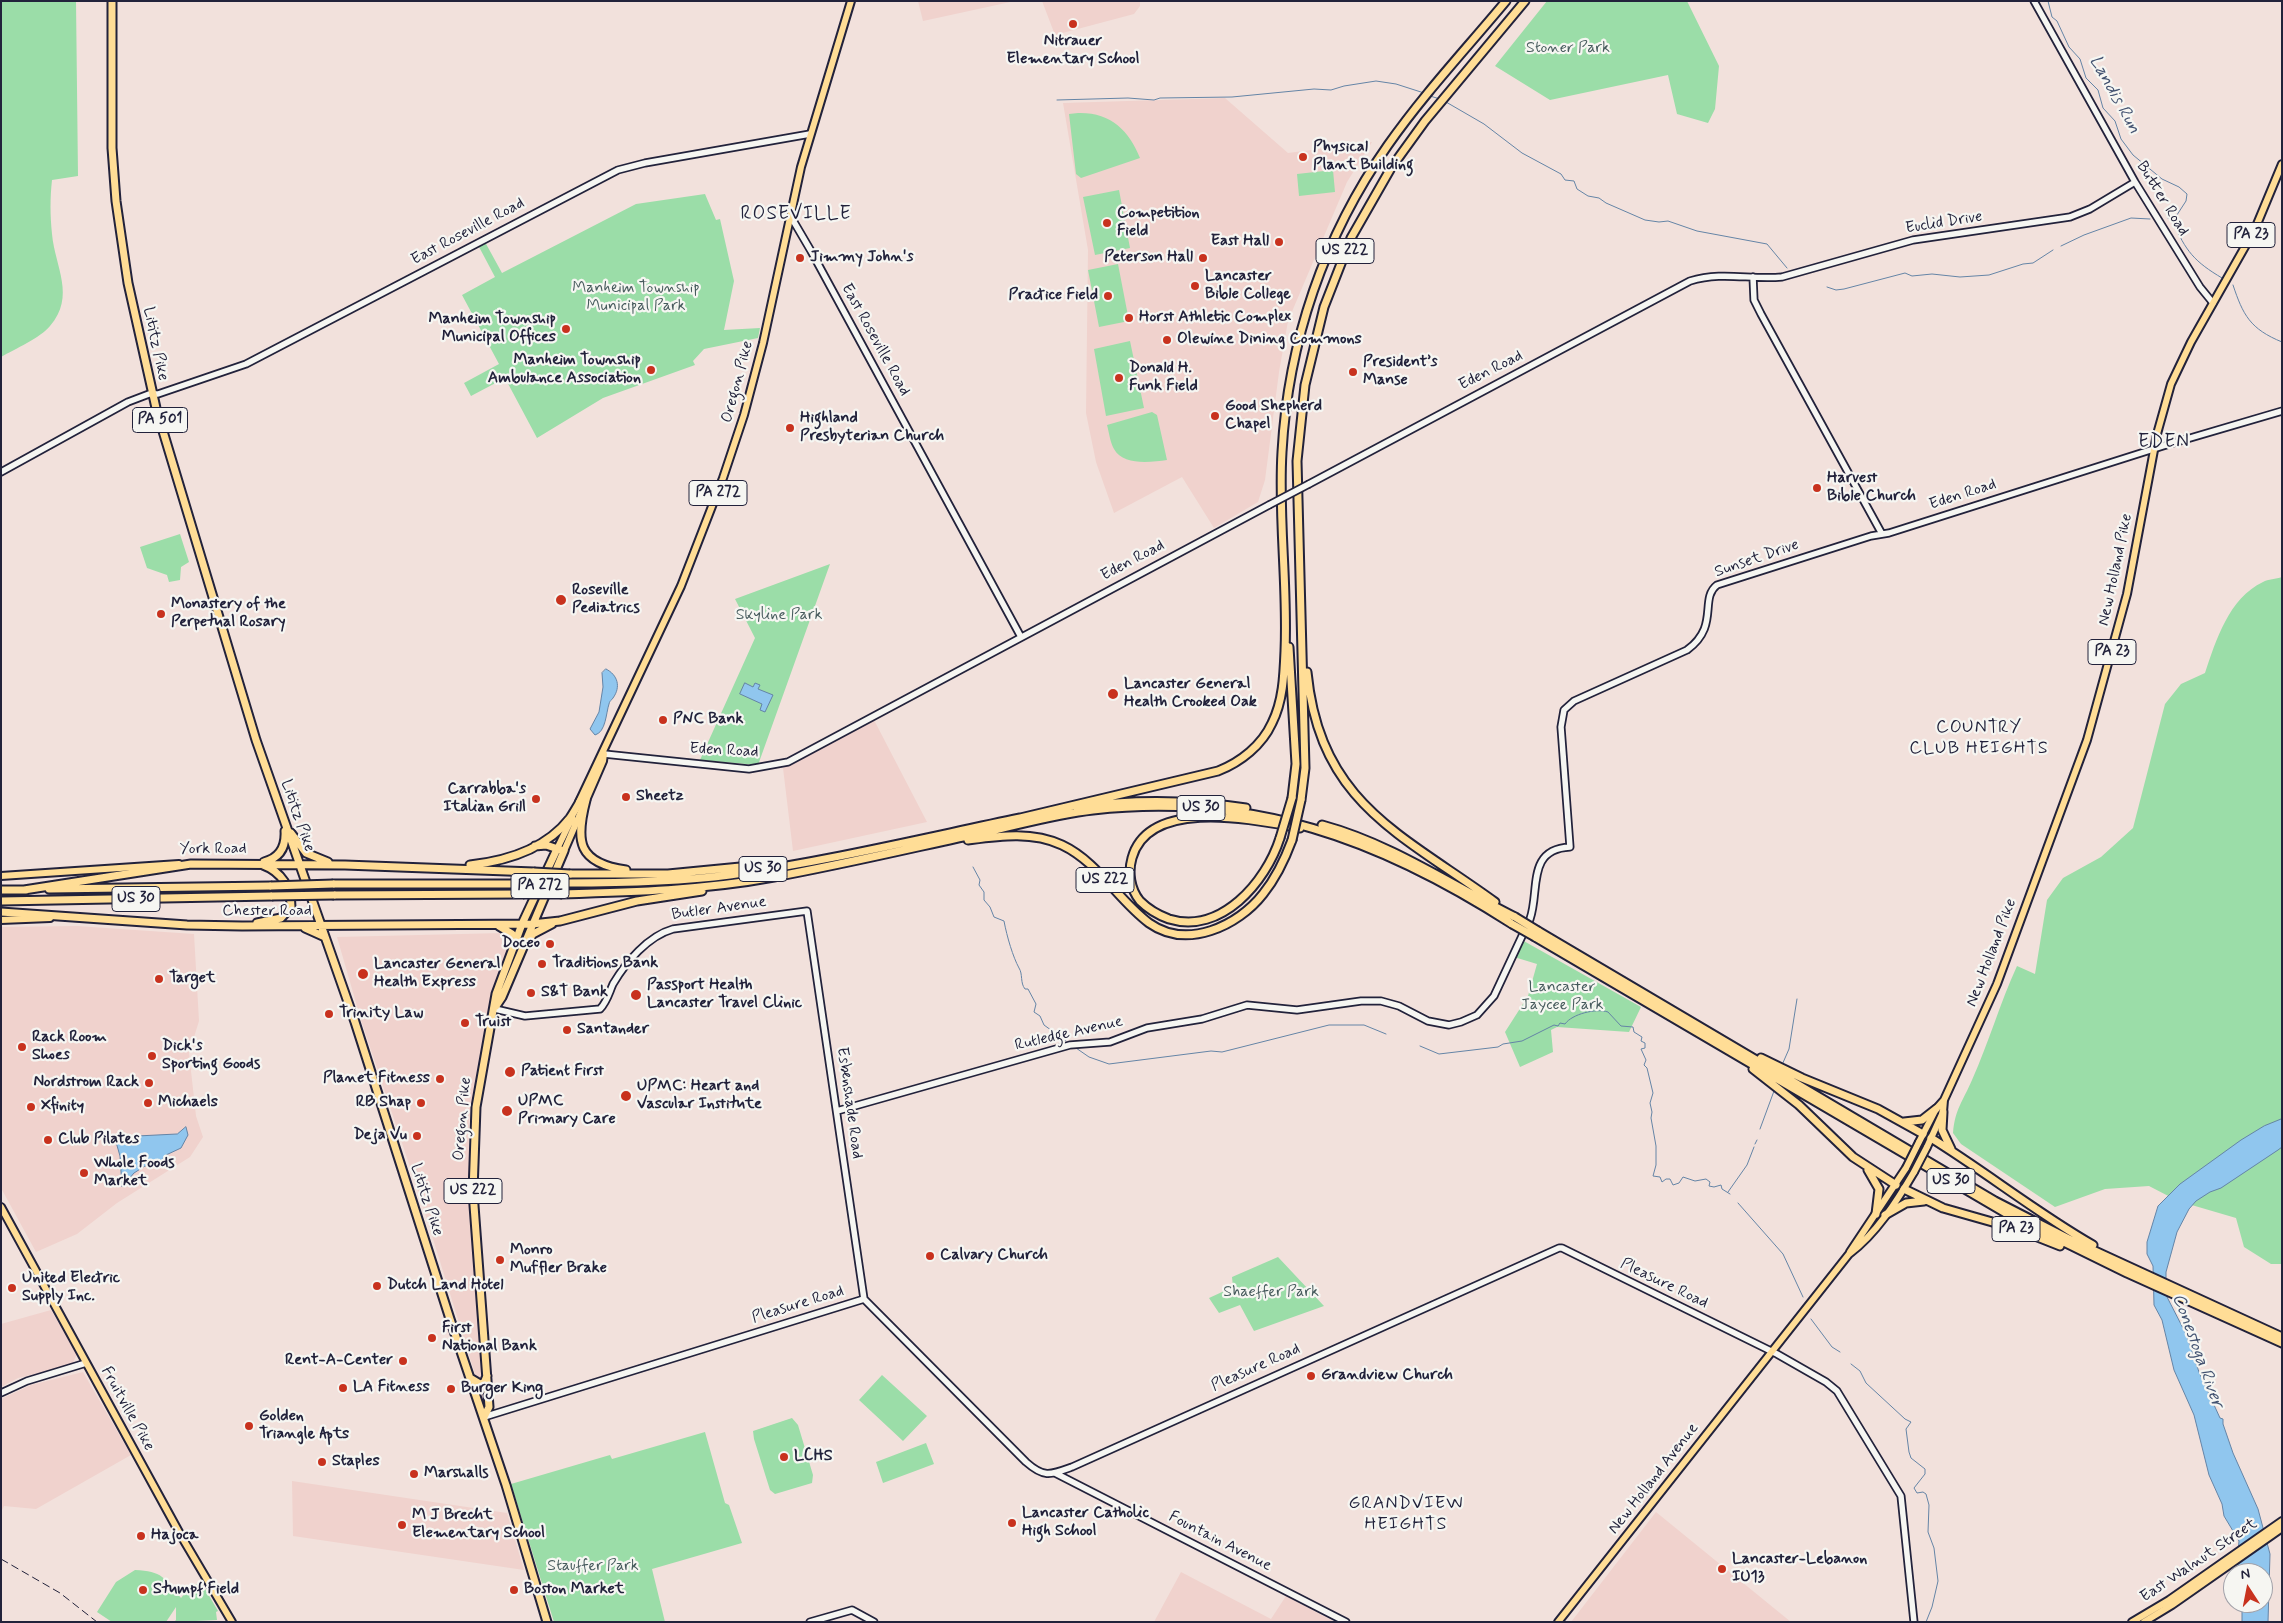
<!DOCTYPE html>
<html>
<head>
<meta charset="utf-8">
<style>
  body { margin:0 }
  #map { position:relative; width:2283px; height:1623px; overflow:hidden; background:#f2e1dc; font-family:Mynerve,sans-serif }
  canvas { display:block }
  .frame { position:absolute; inset:0; border:2px solid #22223b; pointer-events:none }
  .north { position:absolute; left:2223px; top:1563px; width:50px; height:50px; box-sizing:border-box; background:#f6f6f2; border:1px solid #a1a1a9; border-radius:50%; rotate:349deg; font-size:14px; font-weight:700; line-height:20px; text-align:center; color:#22223b }
  .north::after { content:''; display:block; margin:auto; width:18px; height:22px; background:#c8321e; clip-path:polygon(50% 0,100% 100%,50% 72%,0 100%) }
</style>
</head>
<body>
<div id="map">
<canvas width="2283" height="1623"></canvas>
<div class="frame"></div>
<div class="north">N</div>
</div>
<script>
const context = document.querySelector('canvas').getContext('2d');
context.lineJoin = 'round';
function paint(path, color) {
  context.fillStyle = color;
  context.fill(path, 'evenodd');
}
function trace(path, color, width, dash) {
  context.strokeStyle = color;
  context.lineWidth = width;
  context.lineCap = dash ? 'butt' : 'round';
  context.setLineDash(dash || []);
  context.stroke(path);
}
function drawText(font, color, halo, rows, align = 'center') {
  context.font = font + ' Mynerve,sans-serif';
  context.lineWidth = 4.5;
  context.setLineDash([]);
  context.textBaseline = 'middle';
  context.strokeStyle = halo;
  context.fillStyle = color;
  for (const [text, x, y, turn = 0] of rows) {
    context.save();
    context.translate(x, y);
    context.rotate((+turn || 0) * Math.PI / 180);
    context.textAlign = isNaN(turn) ? turn : align;
    if (halo) context.strokeText(text, 0, 0);
    context.fillText(text, 0, 0);
    context.restore();
  }
}
const built = new Path2D(`
  M918,1H1015L923,21Z
  M1042,1H1140V6L1134,14L1055,35Z
  M1225,98L1288,153L1372,142L1347,182L1288,321L1279,372L1265,480L1258,502L1214,528L1182,477L1114,513L1096,462L1086,413L1088,250L1063,103Z
  M874,720L927,822L793,851L783,768Z
  M77,926L194,934L199,1021L189,1053L196,1116L203,1137L190,1157L117,1203L77,1234L36,1252L1,1188V927Z
  M503,933L511,943L482,1045L469,1121V1193L484,1373V1403L419,1194L361,1020L337,937Z
  M51,1310L77,1354L72,1365L18,1378L1,1387V1324Z
  M83,1372L131,1455L36,1509L4,1506L1,1512V1399L31,1385Z
  M292,1481L507,1513L524,1570L293,1536Z
  M1656,1512L1791,1622H1571Z
  M1181,1572L1271,1619L1286,1596L1335,1622H1154Z`);
const green = new Path2D(`
  M1,1H76L78,176L52,180C50,198 50,215 52,234C55,267 76,296 50,326C40,338 15,349 1,357Z
  M1547,1H1687L1719,66L1715,109L1708,123L1677,114L1668,75L1550,100L1495,66Z
  M1078,113C1110,112 1129,130 1140,158L1081,178L1076,174L1069,114Z
  M1333,170L1335,192L1299,196L1297,174Z
  M1119,190L1130,248L1095,255L1083,197Z
  M705,194L716,220L720,219L734,281L724,330L760,328L758,338L704,349L693,361L695,365L603,398L537,438L505,378L471,396L464,383L499,364L462,295L495,277L478,245L485,242L502,273L636,204Z
  M1118,264L1129,321L1099,327L1088,270Z
  M1130,341L1144,408L1106,416L1094,349Z
  M1152,412L1157,415L1167,460C1151,462 1123,466 1114,449C1110,442 1109,432 1107,425Z
  M180,534L189,562L181,567L180,580L169,582L167,575L147,568L140,547Z
  M830,564L758,765L700,760L755,638L735,599Z
  M2282,577V1264H2271L2244,1247L2236,1218L2178,1201L2149,1186L2105,1189L2055,1207L1961,1144L1953,1133C1955,1109 1963,1101 1972,1080C1989,1042 2000,1003 2017,966L2035,974L2047,900L2063,878L2101,857L2133,828L2165,704L2181,684L2205,673C2216,640 2229,598 2263,582C2268,579 2276,579 2282,577Z
  M1522,940L1641,1007L1629,1032L1557,1027L1551,1030L1553,1052L1520,1067L1505,1032L1528,996L1537,964L1514,957Z
  M1278,1257L1324,1306L1254,1331L1240,1305L1219,1313L1209,1298L1233,1287L1232,1277Z
  M882,1375L927,1416L903,1441L859,1400Z
  M792,1418L798,1425L813,1475L812,1483L775,1494L770,1490L754,1439L753,1431Z
  M705,1432L725,1503L729,1505L742,1543L652,1569L665,1622H554L511,1484L610,1455L612,1459Z
  M926,1443L934,1464L883,1483L876,1462Z
  M135,1570C162,1571 165,1578 181,1598L190,1587L201,1582L218,1611L216,1612L217,1620L174,1622L176,1620V1607L166,1622H112L97,1612L116,1582Z`);
const water = new Path2D(`
  M606,669C618,675 621,687 613,698C611,701 610,700 609,704C606,713 606,732 595,735L590,729L599,712L603,687L602,673Z
  M745,683L753,687L755,683L760,685L758,689L773,695L765,712L760,710L762,704L740,694Z
  M2282,1119V1147L2278,1150L2221,1188L2210,1192L2196,1201L2189,1209L2177,1232L2166,1272V1295L2186,1334L2199,1372L2220,1418L2223,1419V1424L2233,1453L2258,1509L2270,1554L2268,1622H2242V1603H2263V1573H2241L2237,1565L2239,1541L2224,1516L2222,1504L2209,1475L2194,1415L2174,1370L2162,1320L2154,1305L2153,1266L2147,1254V1242L2158,1206L2180,1184L2241,1140L2264,1126Z
  M186,1127L188,1135L181,1148L166,1155L157,1166H145L134,1173L122,1187L120,1156L116,1142L137,1136L177,1134Z`);
const stream = new Path2D(`
  M2048,1L2052,17L2057,21L2069,47L2080,59L2086,78L2098,90L2103,108L2115,121L2121,139L2133,155L2162,179L2179,187L2187,194L2186,201L2173,221C2185,251 2195,262 2222,278
  M1430,96L1440,99
  M1057,100L1128,98L1154,100L1160,98L1232,97L1314,89L1331,90L1344,86L1376,81L1396,84L1424,93
  M1446,102L1484,124L1522,153L1561,174L1565,180L1574,181L1577,189L1588,196L1599,198L1606,203L1645,220L1659,222L1668,221L1697,231L1767,244L1787,268
  M2168,218L2174,219
  M2061,246L2084,235L2131,218L2150,219
  M2233,285C2243,315 2250,329 2282,342
  M1827,287L1836,290L1844,289L1905,273L1912,276L1932,274L1960,277L1989,275L2023,264L2033,263L2053,250
  M973,867L980,880L979,885L984,892V900L990,907L994,917L1004,921C1007,937 1013,957 1019,968C1023,974 1020,983 1025,989H1028L1036,1004L1034,1012L1040,1016L1044,1025L1066,1041
  M1420,1046L1439,1054L1498,1047L1503,1044L1522,1041L1554,1025L1558,1026L1560,1023L1565,1024C1572,1014 1596,1008 1608,1012L1621,1026L1633,1027L1634,1032L1642,1037L1641,1041L1645,1043V1048L1641,1049L1646,1060L1644,1065L1647,1068L1653,1093L1650,1103L1652,1112L1651,1118L1656,1146V1165L1653,1176L1660,1177L1662,1182L1666,1179H1670L1673,1185L1679,1183L1683,1177L1695,1181L1706,1179L1710,1182L1709,1186L1714,1187L1721,1185L1722,1189L1730,1194
  M1076,1048L1089,1057L1109,1064L1211,1051L1222,1052L1329,1025H1364L1386,1034
  M1782,1065L1789,1049L1797,999
  M1760,1129L1774,1091
  M1755,1144L1757,1140
  M1728,1192L1747,1165L1754,1147
  M1738,1203L1783,1254L1803,1297
  M1811,1319L1832,1347L1840,1352
  M1851,1364L1860,1371L1866,1383L1905,1419L1911,1422L1906,1429L1909,1452L1911,1458L1925,1469V1474L1914,1488L1917,1493L1923,1492L1926,1494L1929,1505L1928,1532L1934,1548L1938,1581L1932,1607L1926,1622`);
const secondary = new Path2D(`
  M2034,1L2135,182L2200,287L2213,303
  M789,217L794,222L811,251L1021,637
  M1753,277L1754,300L1761,314L1882,534
  M1,472L128,402L149,394H158L246,364L618,170L645,163L810,134
  M1309,484L1690,281C1723,271 1749,280 1782,277L1913,240L2070,217L2090,209L2135,182
  M604,754L749,769L788,762L1269,505
  M495,1009L525,1016L600,1009C607,1002 609,993 613,984C626,962 648,936 673,929L807,911L864,1299
  M837,1111L1070,1045L1110,1042L1147,1028L1202,1019L1247,1005L1297,1010L1361,1001H1381L1399,1006L1428,1021L1449,1025L1461,1022L1477,1015L1494,996L1530,919C1540,891 1526,849 1570,847L1561,727L1564,710L1574,701L1687,650C1720,626 1699,599 1717,585L1871,536L1889,533L2163,446L2282,411
  M864,1299L1026,1462C1044,1478 1050,1475 1072,1467L1559,1248H1562L1777,1354L1826,1382L1837,1391L1901,1496L1914,1622
  M1,1393L27,1381L86,1363
  M484,1417L864,1299
  M1055,1473L1346,1622
  M810,1622L852,1610L874,1622`);
const primary = new Path2D(`
  M579,802L681,586L723,478L744,415L763,343L801,167L851,1
  M557,849L572,818
  M564,851L603,761L604,754
  M1,876L179,864
  M1,920L50,918
  M1919,1142L1936,1109L1944,1100L1997,984L2087,740L2127,594L2157,434L2171,384L2191,342L2255,229L2282,164
  M1927,1147L1943,1112L1944,1100
  M1,1207L180,1534L232,1622
  M1850,1252L1906,1168
  M1558,1622L1849,1254C1876,1234 1897,1201 1914,1172
  M2132,1622L2169,1600L2282,1521
  M2144,1622L2172,1605L2282,1528`);
const highway = new Path2D(`
  M112,1V148L116,201L128,283L156,408L256,740L355,1022L450,1319L506,1485L547,1622
  M1289,647L1296,764L1292,798
  M1307,672C1320,803 1400,833 1495,902
  M586,800C575,842 578,863 626,870
  M1301,800L1305,768L1297,461L1305,385L1324,307L1351,238L1391,168L1425,121L1525,1
  M1077,807C1134,799 1190,800 1246,808
  M1016,819L1218,771C1241,762 1262,745 1272,723C1283,701 1284,676 1285,651C1288,585 1278,519 1282,452C1288,342 1324,236 1388,145C1423,95 1466,49 1506,1
  M1322,825C1392,844 1451,885 1515,917
  M291,833L306,853L328,862
  M1280,838C1266,882 1221,935 1169,919C1158,915 1148,909 1140,901C1130,889 1128,872 1132,858C1149,797 1255,820 1300,828
  M968,840C999,836 1032,831 1062,845C1098,862 1118,900 1149,923C1187,950 1238,926 1263,894C1276,878 1285,859 1292,840
  M264,862C280,858 286,847 285,831
  M470,865C506,861 546,849 570,818C574,812 578,805 582,798
  M570,874H668L761,865
  M567,883C621,883 676,882 730,875C828,861 924,838 1020,818
  M333,884H529
  M49,889L271,886
  M1,890H26
  M24,890L191,864L345,865L534,872
  M562,894C633,892 704,890 774,877C845,864 916,847 986,832C1022,824 1057,814 1093,810C1252,792 1380,839 1512,924
  M334,895L523,894
  M1,901L272,896
  M1,912L187,925L242,926L532,924L560,921L637,901L702,891
  M257,923L281,918L291,907C291,888 282,872 263,865
  M499,926L512,934L514,945
  M305,928L325,937
  M1538,931L1995,1201L2071,1240L2282,1337
  M1535,937L2009,1215L2127,1273L2282,1343
  M527,942L533,934L552,924
  M496,1006L502,997L564,851L546,845L535,846
  M1761,1058L1802,1078L1878,1109L1923,1134
  M1753,1069L1799,1105L1853,1157L1896,1185
  M1943,1112L1942,1130L1951,1149
  M1904,1122L1922,1120L1936,1109
  M1931,1138C1986,1172 2037,1213 2093,1245
  M1868,1170L1879,1189L1876,1214
  M1904,1189L1943,1208L2017,1229L2060,1246
  M1885,1215L1906,1203L1924,1201
  M470,1378L480,1384L484,1383L487,1376
  M484,1417L489,1407L473,1192L476,1107L496,994L522,924L557,849`);
const rail = new Path2D(`
  M1,1559L60,1593L97,1622`);
const secondaryBridge = new Path2D(`
  M1269,505L1309,484`);
const primaryBridge = new Path2D(`
  M1906,1168L1919,1142
  M1914,1172L1927,1147`);
const highwayBridge = new Path2D(`
  M1280,838L1292,798
  M1292,840L1301,800
  M534,872L570,874
  M529,884L567,883
  M271,886L333,884
  M523,894H562
  M272,896L334,895
  M1515,917L1538,931
  M1512,924L1535,937`);
const markers = [
  [1073,24,5,"#c8321e"],
  [1303,157,5,"#c8321e"],
  [1107,223,5,"#c8321e"],
  [1279,242,5,"#c8321e"],
  [800,258,5,"#c8321e"],
  [1203,258,5,"#c8321e"],
  [1195,286,5,"#c8321e"],
  [1108,296,5,"#c8321e"],
  [1129,318,5,"#c8321e"],
  [566,329,5,"#c8321e"],
  [1167,340,5,"#c8321e"],
  [651,370,5,"#c8321e"],
  [1353,372,5,"#c8321e"],
  [1119,378,5,"#c8321e"],
  [1215,416,5,"#c8321e"],
  [790,428,5,"#c8321e"],
  [1817,488,5,"#c8321e"],
  [561,600,6,"#c8321e"],
  [161,614,5,"#c8321e"],
  [1113,694,6,"#c8321e"],
  [663,720,5,"#c8321e"],
  [626,797,5,"#c8321e"],
  [536,799,5,"#c8321e"],
  [550,944,5,"#c8321e"],
  [542,964,5,"#c8321e"],
  [363,974,6,"#c8321e"],
  [159,979,5,"#c8321e"],
  [531,993,5,"#c8321e"],
  [636,995,6,"#c8321e"],
  [329,1014,5,"#c8321e"],
  [465,1023,5,"#c8321e"],
  [567,1030,5,"#c8321e"],
  [22,1047,5,"#c8321e"],
  [152,1056,5,"#c8321e"],
  [510,1072,6,"#c8321e"],
  [440,1079,5,"#c8321e"],
  [149,1083,5,"#c8321e"],
  [626,1096,6,"#c8321e"],
  [148,1103,5,"#c8321e"],
  [421,1103,5,"#c8321e"],
  [31,1107,5,"#c8321e"],
  [507,1111,6,"#c8321e"],
  [417,1136,5,"#c8321e"],
  [48,1140,5,"#c8321e"],
  [84,1173,5,"#c8321e"],
  [930,1256,5,"#c8321e"],
  [500,1260,5,"#c8321e"],
  [377,1286,5,"#c8321e"],
  [12,1288,5,"#c8321e"],
  [432,1338,5,"#c8321e"],
  [403,1361,5,"#c8321e"],
  [1311,1376,5,"#c8321e"],
  [343,1388,5,"#c8321e"],
  [451,1389,5,"#c8321e"],
  [249,1426,5,"#c8321e"],
  [784,1457,5,"#c8321e"],
  [322,1462,5,"#c8321e"],
  [414,1474,5,"#c8321e"],
  [1012,1523,5,"#c8321e"],
  [402,1525,5,"#c8321e"],
  [141,1536,5,"#c8321e"],
  [1722,1569,5,"#c8321e"],
  [143,1590,5,"#c8321e"],
  [514,1590,5,"#c8321e"]
];
const shields = [
  [2251,235,48],
  [1345,251,58],
  [160,420,55],
  [718,493,58],
  [2112,652,48],
  [1201,808,48],
  [763,869,48],
  [1105,880,58],
  [540,886,58],
  [136,899,48],
  [1951,1181,48],
  [473,1191,58],
  [2016,1229,48]
];
const shieldNames = [
  ["PA 23",2251,235],
  ["US 222",1345,251],
  ["PA 501",160,420],
  ["PA 272",718,493],
  ["PA 23",2112,652],
  ["US 30",1201,808],
  ["US 30",763,869],
  ["US 222",1105,880],
  ["PA 272",540,886],
  ["US 30",136,899],
  ["US 30",1951,1181],
  ["US 222",473,1191],
  ["PA 23",2016,1229]
];
const poiNames = [
  ["Nitrauer",1073,42,"center"],
  ["Elementary School",1073,60,"center"],
  ["Physical",1313,148],
  ["Plant Building",1313,166],
  ["Competition",1117,214],
  ["Field",1117,232],
  ["East Hall",1269,242,"right"],
  ["Jimmy John's",810,258],
  ["Peterson Hall",1193,258,"right"],
  ["Lancaster",1205,277],
  ["Bible College",1205,295],
  ["Practice Field",1098,296,"right"],
  ["Horst Athletic Complex",1139,318],
  ["Manheim Township",556,320,"right"],
  ["Municipal Offices",556,338,"right"],
  ["Olewine Dining Commons",1177,340],
  ["Manheim Township",641,361,"right"],
  ["Ambulance Association",641,379,"right"],
  ["President’s",1363,363],
  ["Manse",1363,381],
  ["Donald H.",1129,369],
  ["Funk Field",1129,387],
  ["Good Shepherd",1225,407],
  ["Chapel",1225,425],
  ["Highland",800,419],
  ["Presbyterian Church",800,437],
  ["Harvest",1827,479],
  ["Bible Church",1827,497],
  ["Roseville",572,591],
  ["Pediatrics",572,609],
  ["Monastery of the",171,605],
  ["Perpetual Rosary",171,623],
  ["Lancaster General",1124,685],
  ["Health Crooked Oak",1124,703],
  ["PNC Bank",673,720],
  ["Carrabba's",526,790,"right"],
  ["Italian Grill",526,808,"right"],
  ["Sheetz",636,797],
  ["Doceo",540,944,"right"],
  ["Traditions Bank",552,964],
  ["Lancaster General",374,965],
  ["Health Express",374,983],
  ["Target",169,979],
  ["Passport Health",647,986],
  ["Lancaster Travel Clinic",647,1004],
  ["S&T Bank",541,993],
  ["Trinity Law",339,1014],
  ["Truist",475,1023],
  ["Santander",577,1030],
  ["Rack Room",32,1038],
  ["Shoes",32,1056],
  ["Dick's",162,1047],
  ["Sporting Goods",162,1065],
  ["Patient First",521,1072],
  ["Planet Fitness",430,1079,"right"],
  ["Nordstrom Rack",139,1083,"right"],
  ["UPMC: Heart and",637,1087],
  ["Vascular Institute",637,1105],
  ["UPMC",518,1102],
  ["Primary Care",518,1120],
  ["Michaels",158,1103],
  ["RB Shap",411,1103,"right"],
  ["Xfinity",41,1107],
  ["Deja Vu",407,1136,"right"],
  ["Club Pilates",58,1140],
  ["Whole Foods",94,1164],
  ["Market",94,1182],
  ["Monro",510,1251],
  ["Muffler Brake",510,1269],
  ["Calvary Church",940,1256],
  ["United Electric",22,1279],
  ["Supply Inc.",22,1297],
  ["Dutch Land Hotel",387,1286],
  ["First",442,1329],
  ["National Bank",442,1347],
  ["Rent-A-Center",393,1361,"right"],
  ["Grandview Church",1321,1376],
  ["LA Fitness",353,1388],
  ["Burger King",461,1389],
  ["Golden",259,1417],
  ["Triangle Apts",259,1435],
  ["LCHS",794,1457],
  ["Staples",332,1462],
  ["Marshalls",424,1474],
  ["Lancaster Catholic",1022,1514],
  ["High School",1022,1532],
  ["M J Brecht",412,1516],
  ["Elementary School",412,1534],
  ["Hajoca",151,1536],
  ["Lancaster-Lebanon",1732,1560],
  ["IU13",1732,1578],
  ["Stumpf Field",153,1590],
  ["Boston Market",524,1590]
];
const parkNames = [
  ["Stoner Park",1568,49],
  ["Manheim Township",636,289],
  ["Municipal Park",636,307],
  ["Skyline Park",779,616],
  ["Lancaster",1562,988],
  ["Jaycee Park",1562,1006],
  ["Shaeffer Park",1271,1293],
  ["Stauffer Park",593,1567]
];
const streetNames = [
  ["Butter Road",2162,199,58],
  ["Euclid Drive",1944,223,-9],
  ["East Roseville Road",468,232,-28],
  ["East Roseville Road",875,340,61],
  ["Lititz Pike",155,344,78],
  ["Eden Road",1491,371,-27],
  ["Oregon Pike",738,382,-75],
  ["Eden Road",1963,495,-18],
  ["Sunset Drive",1757,559,-19],
  ["Eden Road",1133,561,-28],
  ["New Holland Pike",2116,570,-78],
  ["Eden Road",724,751,3],
  ["Lititz Pike",297,816,71],
  ["York Road",213,850],
  ["Butler Avenue",719,909,-8],
  ["Chester Road",267,912],
  ["New Holland Pike",1992,953,-69],
  ["Rutledge Avenue",1069,1034,-13],
  ["Esbenshade Road",849,1103,82],
  ["Oregon Pike",463,1119,-85],
  ["Lititz Pike",426,1200,72],
  ["Pleasure Road",1664,1284,26],
  ["Pleasure Road",798,1305,-17],
  ["Pleasure Road",1256,1368,-24],
  ["Fruitville Pike",127,1409,61],
  ["New Holland Avenue",1654,1479,-52],
  ["Fountain Avenue",1220,1542,27],
  ["East Walnut Street",2199,1561,-34]
];
const waterNames = [
  ["Landis Run",2114,95,61],
  ["Conestoga River",2197,1351,70]
];
const neighbourhoodNames = [
  ["COUNTRY",1979,728],
  ["CLUB HEIGHTS",1979,749],
  ["GRANDVIEW",1406,1504],
  ["HEIGHTS",1406,1525]
];
const quarterNames = [
  ["ROSEVILLE",796,215],
  ["EDEN",2164,443]
];
paint(built, '#f0d2cd');
paint(green, '#9bdda8');
paint(water, '#90c6ee');
trace(water, '#6484a6', 1);
trace(stream, '#6484a6', 1);
trace(secondary, '#22223b', 9);
trace(primary, '#22223b', 10);
trace(highway, '#22223b', 11);
trace(secondary, '#f6f6f2', 5.5);
trace(primary, '#ffdd96', 6);
trace(highway, '#ffdd96', 7);
trace(rail, '#22223b', 1, [8, 4]);
trace(secondaryBridge, '#22223b', 9, []);
trace(primaryBridge, '#22223b', 10, []);
trace(highwayBridge, '#22223b', 11, []);
trace(secondaryBridge, '#f6f6f2', 5.5);
trace(primaryBridge, '#ffdd96', 6);
trace(highwayBridge, '#ffdd96', 7);
for (const [x, y, r, color] of markers) {
  const dot = new Path2D();
  dot.arc(x, y, r, 0, 2 * Math.PI);
  context.fillStyle = color;
  context.fill(dot);
  trace(dot, '#f6f6f2', 2);
}
for (const [x, y, w] of shields) {
  const box = new Path2D();
  box.roundRect(x - w / 2, y - 12.5, w, 25, 4);
  context.fillStyle = '#f6f6f2';
  context.fill(box);
  trace(box, '#22223b', 1);
}
drawText('bold 15px', '#22223b', null, shieldNames);
drawText('bold 16px', '#22223b', '#f6f6f2', poiNames, 'left');
drawText('16px', '#465a5c', '#f6f6f2', parkNames);
drawText('16px', '#22223b', '#f6f6f2', streetNames);
drawText('italic 18px', '#435371', '#f6f6f2', waterNames);
context.letterSpacing = '1px';
drawText('18px', '#22223b', '#f6f6f2', neighbourhoodNames);
context.letterSpacing = '0px';
context.letterSpacing = '1px';
drawText('19px', '#22223b', '#f6f6f2', quarterNames);
context.letterSpacing = '0px';
</script>
</body>
</html>
